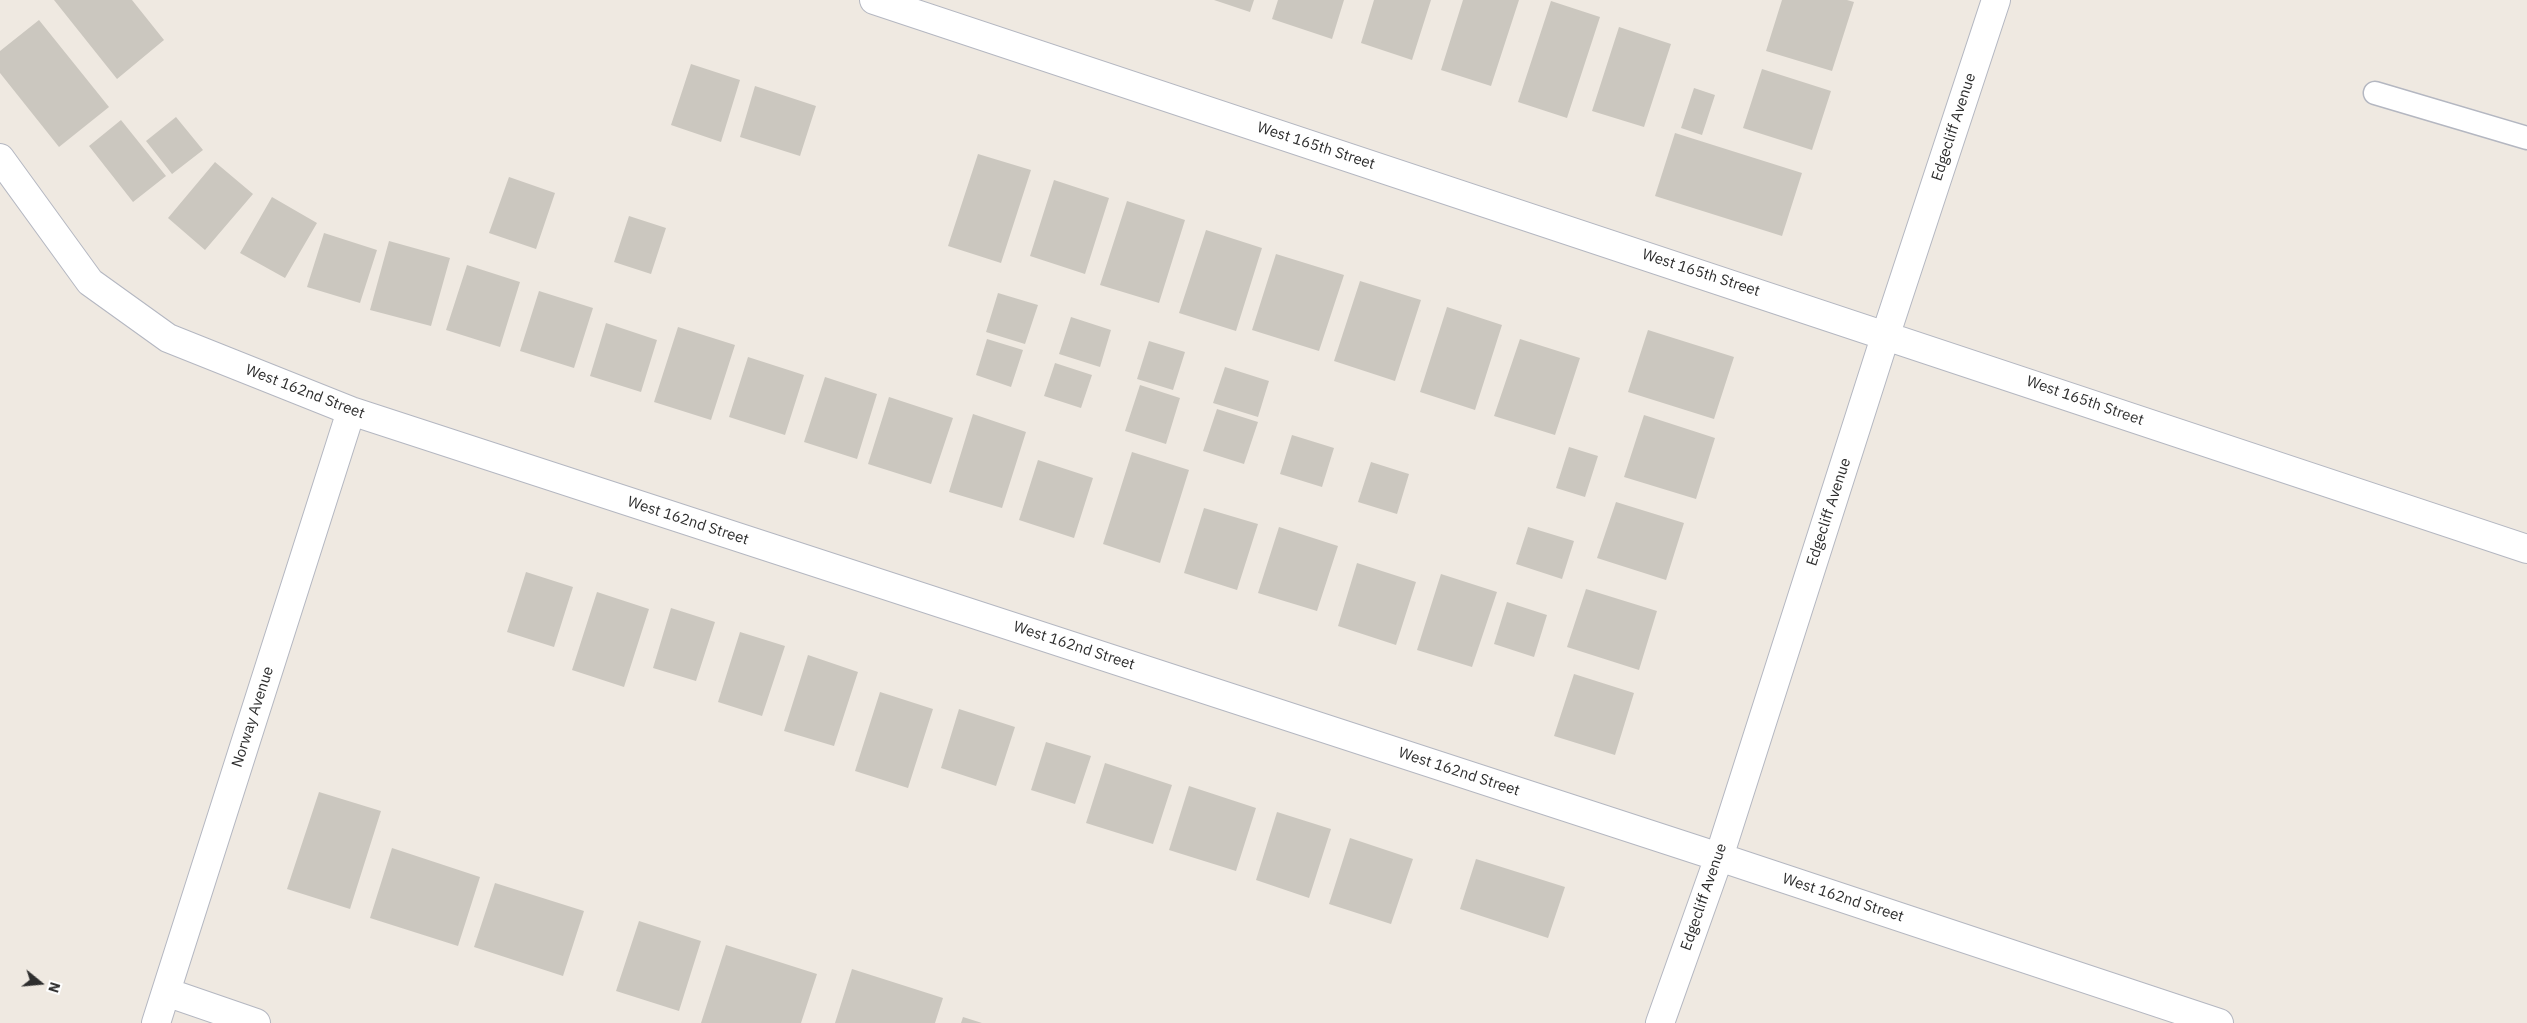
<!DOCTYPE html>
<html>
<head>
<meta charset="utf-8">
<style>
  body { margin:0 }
  #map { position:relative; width:2527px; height:1023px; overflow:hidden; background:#efe9e1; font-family:"IBM Plex Sans",sans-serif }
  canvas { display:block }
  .north { position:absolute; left:15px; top:958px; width:50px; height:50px; -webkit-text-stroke:4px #fff; paint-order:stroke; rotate:107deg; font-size:14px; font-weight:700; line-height:20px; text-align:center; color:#2e2e2e }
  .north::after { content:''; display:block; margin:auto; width:18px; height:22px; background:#2e2e2e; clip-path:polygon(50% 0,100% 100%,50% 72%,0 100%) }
</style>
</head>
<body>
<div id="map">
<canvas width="2527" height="1023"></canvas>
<div class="north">N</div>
</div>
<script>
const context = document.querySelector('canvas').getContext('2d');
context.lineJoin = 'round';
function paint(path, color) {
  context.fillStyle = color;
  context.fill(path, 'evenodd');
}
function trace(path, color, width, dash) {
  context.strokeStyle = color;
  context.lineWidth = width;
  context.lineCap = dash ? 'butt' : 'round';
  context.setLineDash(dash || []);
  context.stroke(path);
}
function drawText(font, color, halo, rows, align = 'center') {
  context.font = font + ' "IBM Plex Sans",sans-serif';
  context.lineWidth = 4.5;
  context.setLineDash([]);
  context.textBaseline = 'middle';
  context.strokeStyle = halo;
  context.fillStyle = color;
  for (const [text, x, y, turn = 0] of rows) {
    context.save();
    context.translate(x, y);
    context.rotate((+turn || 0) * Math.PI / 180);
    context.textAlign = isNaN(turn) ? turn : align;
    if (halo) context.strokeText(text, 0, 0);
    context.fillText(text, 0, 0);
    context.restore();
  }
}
const building = new Path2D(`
  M54,0H132L164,40L117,79Z
  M1214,0H1254L1250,12Z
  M1278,0H1344L1332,39L1272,19Z
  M1374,0H1431L1412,60L1361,43Z
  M1463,0H1519L1491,86L1441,70Z
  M1782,0H1847L1854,2L1832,71L1766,51Z
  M1551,1L1600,17L1567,118L1518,102Z
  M39,20L109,107L59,147L0,73V51Z
  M1619,27L1671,44L1644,127L1592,111Z
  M691,64L740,80L721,142L671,125Z
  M1762,69L1831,91L1812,150L1743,128Z
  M755,86L816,106L800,156L740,137Z
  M1694,88L1715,95L1702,135L1681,128Z
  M176,117L203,150L172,174L146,141Z
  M121,120L166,176L133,202L89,146Z
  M1675,133L1802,173L1782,236L1655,196Z
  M978,154L1031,170L1001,263L948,246Z
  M215,162L253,194L205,250L168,218Z
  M509,177L555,193L536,249L489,233Z
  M1054,180L1109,198L1085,274L1030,256Z
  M272,197L317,223L285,278L240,253Z
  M1127,201L1185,220L1159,303L1100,285Z
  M629,216L666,228L651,274L614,262Z
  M1206,230L1262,248L1236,331L1179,313Z
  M324,233L377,250L360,303L307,287Z
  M389,241L450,258L431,326L370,310Z
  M1276,254L1344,275L1319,351L1252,330Z
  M467,265L520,282L500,347L446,330Z
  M1360,281L1421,300L1395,381L1334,361Z
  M539,291L593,308L574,368L520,351Z
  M998,293L1038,305L1025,344L986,332Z
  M1447,307L1502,325L1475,410L1420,392Z
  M1071,317L1111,330L1100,367L1059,354Z
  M606,323L657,340L641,392L590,376Z
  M678,327L735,345L711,420L654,402Z
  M1648,330L1734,357L1714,419L1628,392Z
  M987,339L1023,350L1011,387L976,375Z
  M1520,339L1580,358L1555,435L1494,416Z
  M1149,341L1185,352L1173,390L1137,379Z
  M748,357L804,375L785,435L729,417Z
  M1055,363L1092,375L1081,408L1044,396Z
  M1225,367L1269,381L1258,417L1213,403Z
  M825,377L877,394L857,459L804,442Z
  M1140,385L1180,398L1166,444L1125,431Z
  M889,397L953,418L931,484L868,464Z
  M1217,409L1258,422L1244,464L1203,451Z
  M973,414L1026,432L1002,508L949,492Z
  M1644,415L1715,438L1696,499L1624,477Z
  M1292,435L1334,448L1322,487L1280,474Z
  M1569,447L1598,456L1585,497L1556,488Z
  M1132,452L1189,470L1160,563L1103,544Z
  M1038,460L1093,478L1074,538L1019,520Z
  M1371,462L1409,474L1397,514L1358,502Z
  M1616,502L1684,523L1666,580L1597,558Z
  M1204,508L1258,524L1237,590L1184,573Z
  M1279,527L1338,546L1317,611L1258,593Z
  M1528,527L1574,541L1562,579L1516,564Z
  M1357,563L1416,582L1396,645L1338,626Z
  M526,572L573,587L554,647L507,632Z
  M1441,574L1497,592L1472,667L1417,650Z
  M1586,589L1657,611L1639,670L1567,647Z
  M597,592L649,609L624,687L572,670Z
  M1507,602L1547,615L1534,657L1494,644Z
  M671,608L715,622L696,681L653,668Z
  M740,632L785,646L762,716L718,702Z
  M808,655L858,672L834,746L784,731Z
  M1574,674L1634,693L1615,755L1554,736Z
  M880,692L933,709L908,788L855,771Z
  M959,709L1015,727L996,786L941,768Z
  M1046,742L1091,756L1075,804L1031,790Z
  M1105,763L1172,785L1153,844L1086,823Z
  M1189,786L1256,808L1236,871L1169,850Z
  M319,792L381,811L350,909L287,889Z
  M1277,812L1331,829L1309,898L1256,880Z
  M1350,838L1413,859L1391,924L1329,904Z
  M392,848L480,877L458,946L370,918Z
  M1476,859L1565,887L1548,938L1460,909Z
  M495,883L584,911L563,976L474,947Z
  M639,921L701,941L679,1011L616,991Z
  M726,945L817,974L801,1023H701Z
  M852,969L943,998L935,1023H835Z
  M963,1017L982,1023H961Z`);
const service = new Path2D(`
  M2375,93L2527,138`);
const minor = new Path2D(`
  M874,0L2527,549
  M0,158L90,282L168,338L351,411L1719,857L2219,1023
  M166,992L256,1023
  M156,1023L351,411
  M1660,1023L1719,857L1886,334L1996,0`);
const streetNames = [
  ["Edgecliff Avenue",1954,127,-72],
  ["West 165th Street",1316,146,18],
  ["West 165th Street",1701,273,18],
  ["West 162nd Street",305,392,21],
  ["West 165th Street",2085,401,19],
  ["Edgecliff Avenue",1829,512,-72],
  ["West 162nd Street",688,521,18],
  ["West 162nd Street",1074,646,18],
  ["Norway Avenue",253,717,-72],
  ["West 162nd Street",1459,772,18],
  ["Edgecliff Avenue",1704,897,-71],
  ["West 162nd Street",1843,898,18]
];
paint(building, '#cbc7bf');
trace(service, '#b4b7c1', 25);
trace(minor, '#b4b7c1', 30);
trace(service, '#fff', 22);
trace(minor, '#fff', 28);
drawText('15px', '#2e2e2e', '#fff', streetNames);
</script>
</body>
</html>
